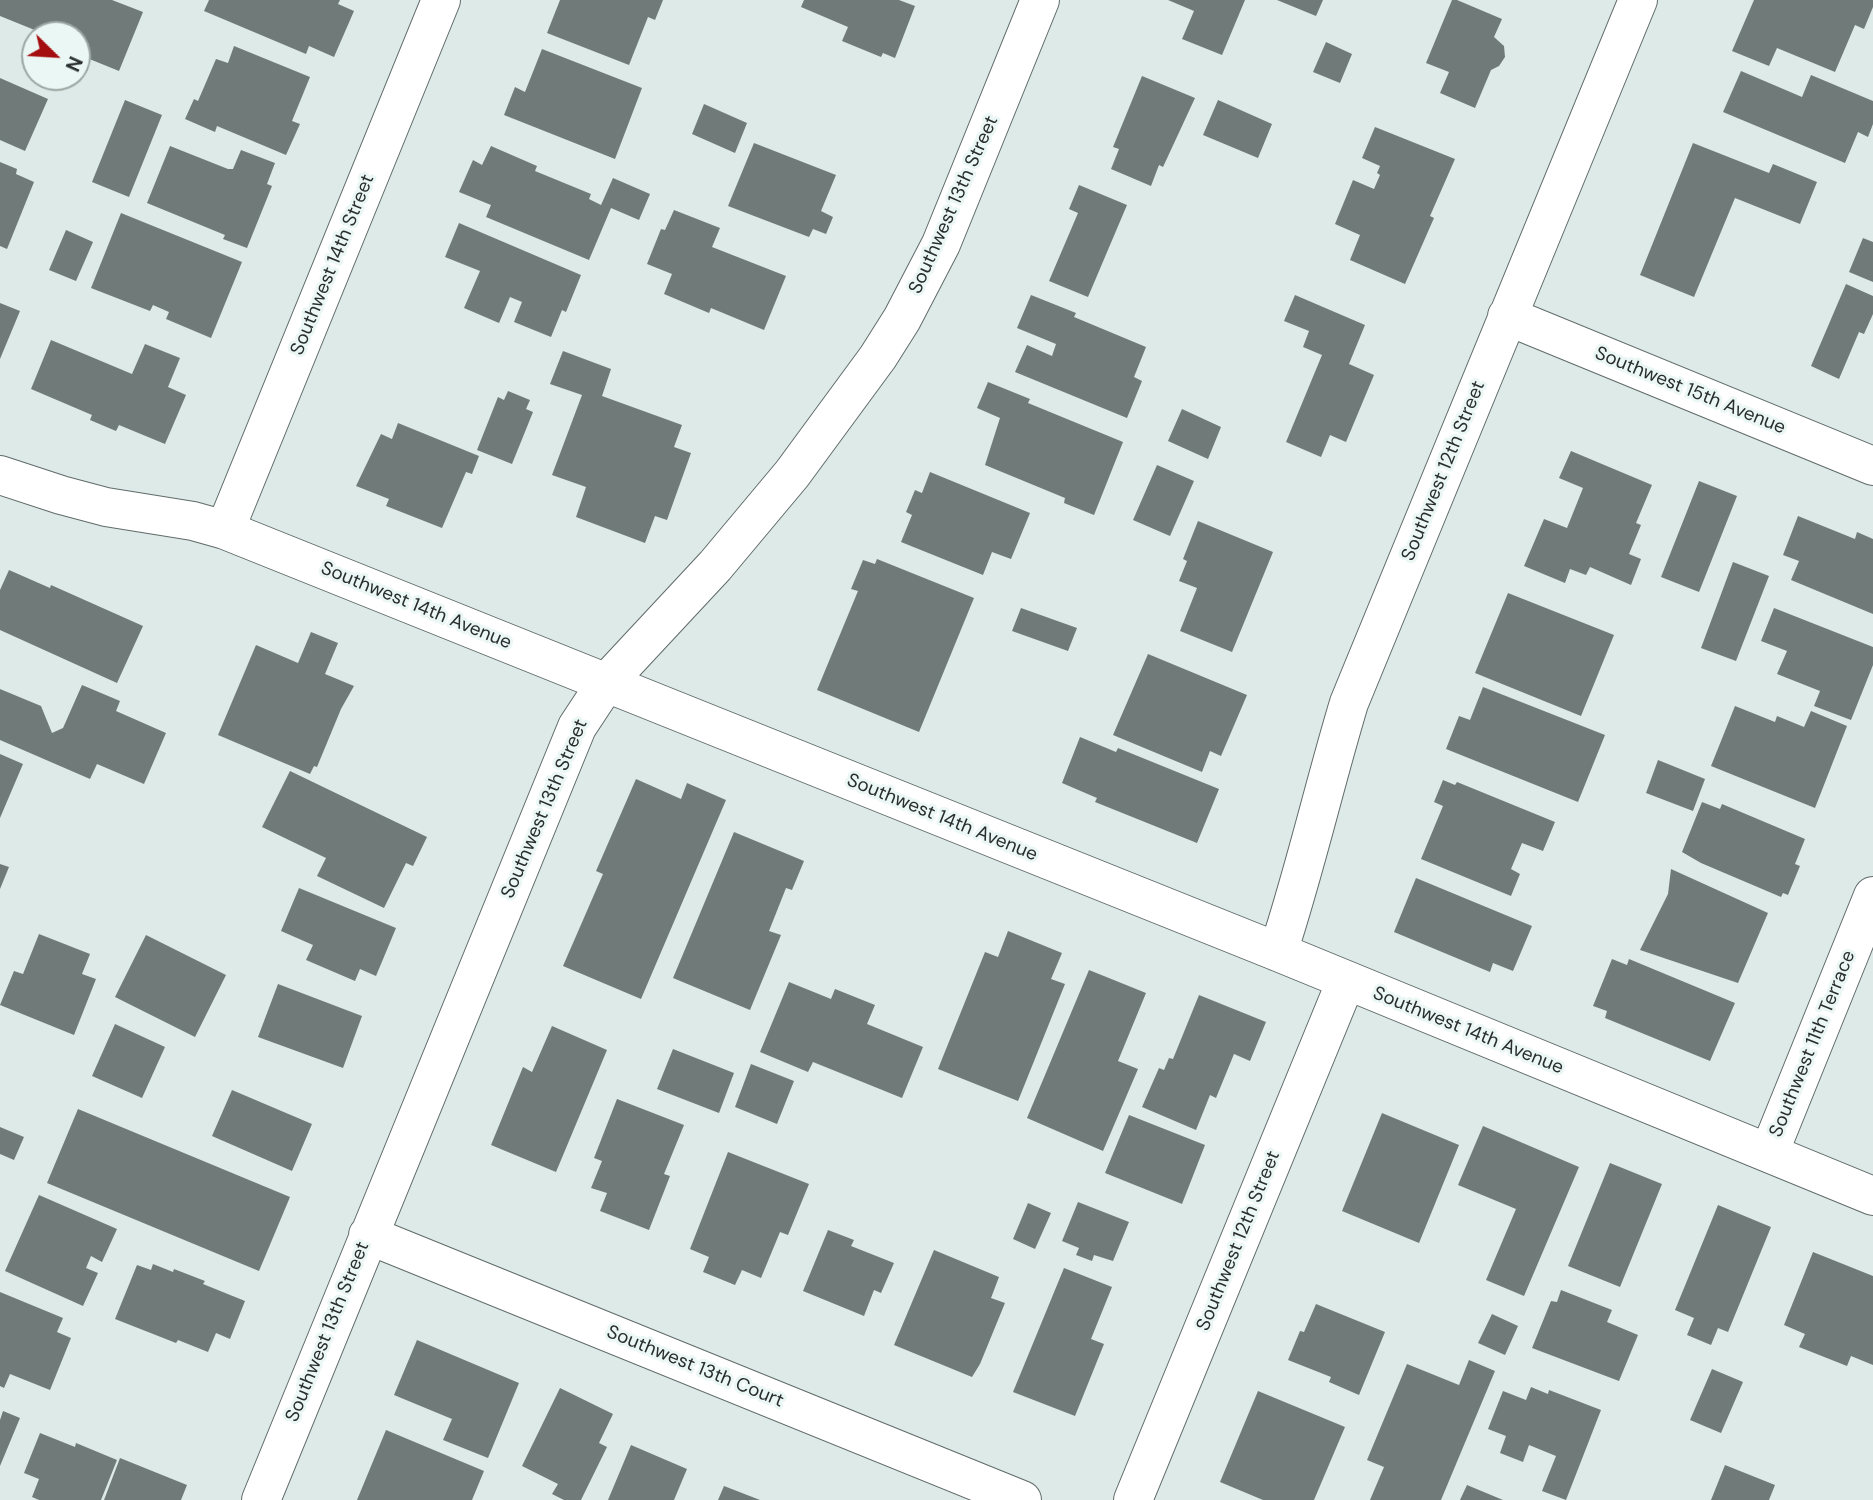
<!DOCTYPE html>
<html>
<head>
<meta charset="utf-8">
<style>
  body { margin:0 }
  #map { position:relative; width:1873px; height:1500px; overflow:hidden; background:#ddeae7; font-family:"DM Sans",sans-serif }
  canvas { display:block }
  .north { position:absolute; left:21px; top:21px; width:70px; height:70px; box-sizing:border-box; background:#ebf7f4; border:2px solid #9da7a4; border-radius:50%; rotate:114deg; font-size:19px; font-weight:700; line-height:28px; text-align:center; color:#292e2d }
  .north::after { content:''; display:block; margin:auto; width:24px; height:32px; background:#a50e11; clip-path:polygon(50% 0,100% 100%,50% 72%,0 100%) }
</style>
</head>
<body>
<div id="map">
<canvas width="1873" height="1500"></canvas>
<div class="north">N</div>
</div>
<script>
const context = document.querySelector('canvas').getContext('2d');
context.lineJoin = 'round';
function paint(path, color) {
  context.fillStyle = color;
  context.fill(path, 'evenodd');
}
function trace(path, color, width, dash) {
  context.strokeStyle = color;
  context.lineWidth = width;
  context.lineCap = dash ? 'butt' : 'round';
  context.setLineDash(dash || []);
  context.stroke(path);
}
function drawText(font, color, halo, rows, align = 'center') {
  context.font = font + ' "DM Sans",sans-serif';
  context.lineWidth = 6;
  context.setLineDash([]);
  context.textBaseline = 'middle';
  context.strokeStyle = halo;
  context.fillStyle = color;
  for (const [text, x, y, turn = 0] of rows) {
    context.save();
    context.translate(x, y);
    context.rotate((+turn || 0) * Math.PI / 180);
    context.textAlign = isNaN(turn) ? turn : align;
    if (halo) context.strokeText(text, 0, 0);
    context.fillText(text, 0, 0);
    context.restore();
  }
}
const building = new Path2D(`
  M0,0H112L143,12L119,71L77,54L79,47L77,35H47L0,16Z
  M209,0H340L338,4L354,11L334,57L309,46L306,54L204,11Z
  M560,0H663L655,20L648,17L629,65L547,33Z
  M804,0H899L915,6L895,58L883,53L881,57L842,41L848,27L801,7Z
  M1168,0H1245L1222,55L1182,39L1194,11Z
  M1277,0H1323L1316,16Z
  M1452,0H1457L1502,19L1494,37L1504,46L1505,57L1499,66L1491,70L1475,108L1440,93L1449,72L1426,63Z
  M1754,0H1873V7L1864,29L1855,25L1835,72L1777,48L1769,66L1732,51Z
  M1326,42L1352,54L1340,83L1313,72Z
  M234,46L310,77L292,121L300,124L286,155L217,126L215,132L185,119L194,99L198,101L216,59L228,63Z
  M542,49L642,88L615,159L504,115L515,87L525,92Z
  M1741,71L1802,97L1811,75L1873,101V124L1868,137L1858,132L1845,163L1723,112Z
  M1142,76L1195,98L1163,167L1159,165L1151,186L1111,169L1119,149L1113,147Z
  M0,78L48,99L25,151L0,140Z
  M125,100L162,115L129,197L92,182Z
  M1218,100L1272,124L1258,158L1203,135Z
  M704,104L747,123L735,153L692,134Z
  M1375,127L1455,159L1430,216L1434,218L1405,284L1350,260L1360,235L1335,224L1353,180L1374,189L1380,175L1377,173L1380,166L1362,158Z
  M754,143L836,175L821,211L833,217L826,234L813,229L809,237L728,206Z
  M1693,143L1769,173L1773,164L1817,182L1800,224L1735,198L1694,297L1640,275Z
  M170,146L228,169H233L241,150L275,163L267,184L272,186L247,248L223,239L225,235L147,203Z
  M491,146L537,166L535,171L591,194L589,199L601,205L613,178L650,194L639,220L611,208L589,260L486,217L491,205L459,192L473,160L482,165Z
  M0,162L17,169L16,174L34,182L7,249L0,246Z
  M1079,185L1127,205L1088,297L1049,281L1078,213L1069,209Z
  M674,210L720,228L712,247L786,276L764,330L711,308L709,313L664,294L672,274L647,264L661,229L665,230Z
  M121,213L242,262L211,338L166,319L169,312L153,305L150,311L91,288Z
  M459,223L581,275L566,312L562,310L551,337L514,322L522,302L510,297L499,323L464,308L480,271L445,257Z
  M66,230L93,242L76,281L49,270Z
  M1863,238L1873,242V282L1849,272Z
  M1846,284L1873,296V314L1864,334L1859,332L1839,379L1811,366Z
  M1031,295L1076,313L1074,317L1146,347L1134,377L1142,381L1127,418L1015,372L1027,345L1052,356L1056,344L1017,328Z
  M1295,295L1365,325L1349,364L1374,375L1346,442L1330,435L1321,457L1286,442L1322,355L1303,347L1309,331L1284,321Z
  M0,303L20,311L0,359Z
  M51,340L132,374L145,344L180,358L168,387L186,395L165,444L119,425L116,431L90,420L92,415L31,389Z
  M563,351L611,369L602,396L682,425L674,447L691,453L667,520L655,516L645,543L576,517L586,487L552,475L582,395L550,384Z
  M988,382L1030,399L1028,403L1123,442L1094,515L1064,503L1065,498L985,465L1000,418L977,408Z
  M508,391L530,400L526,409L533,412L512,464L477,450L498,397L504,400Z
  M1182,409L1221,427L1208,459L1168,441Z
  M398,423L479,456L472,474L466,472L442,528L386,506L389,499L356,486L381,434L392,439Z
  M1571,451L1652,485L1636,523L1641,525L1629,554L1641,559L1631,585L1590,567L1586,575L1570,569L1565,583L1524,566L1544,519L1567,528L1583,488L1559,478Z
  M1157,465L1194,481L1170,536L1133,520Z
  M930,472L1030,513L1011,559L992,552L983,575L901,542L912,515L906,512L915,490L922,493Z
  M1699,481L1737,496L1699,592L1661,577Z
  M1798,516L1855,539L1857,532L1873,539V614L1791,580L1799,561L1783,555Z
  M1198,521L1273,552L1232,652L1180,631L1197,588L1179,581L1187,561L1183,559Z
  M877,559L974,598L919,732L817,690L858,591L851,589L863,560L875,564Z
  M1733,562L1769,576L1736,661L1701,648Z
  M9,570L50,588L51,585L143,626L117,683L0,630V590Z
  M1508,593L1614,635L1581,716L1475,673Z
  M1021,608L1077,628L1068,651L1012,631Z
  M1774,608L1873,647V665L1851,720L1814,706L1820,691L1777,674L1787,651L1761,641Z
  M311,632L338,643L325,674L354,686L341,709L317,767L314,766L310,774L218,735L256,645L298,663Z
  M1148,654L1247,695L1221,756L1210,751L1202,772L1113,735Z
  M82,685L120,701L116,711L166,733L144,784L97,764L90,779L0,740V689L41,706L52,733L63,728Z
  M1483,687L1605,735L1578,802L1446,749L1459,716L1470,720Z
  M1735,706L1775,722L1777,716L1804,727L1811,711L1847,726L1815,808L1711,766Z
  M1080,737L1116,752L1118,748L1219,789L1197,843L1095,802L1097,798L1062,783Z
  M0,754L23,764L0,818Z
  M1658,760L1705,779L1693,811L1646,793Z
  M290,771L427,837L413,866L406,863L384,908L317,876L326,858L262,827Z
  M636,779L681,799L687,783L726,800L641,999L563,966L603,874L596,871Z
  M1443,780L1455,785L1457,782L1555,822L1543,851L1522,843L1511,869L1520,874L1511,896L1421,859L1443,806L1434,802Z
  M1702,802L1720,809L1722,804L1805,839L1795,864L1800,866L1788,895L1783,893L1781,897L1701,863L1682,852Z
  M734,832L804,861L792,890L786,888L769,931L781,935L750,1010L673,978Z
  M0,864L9,867L0,889Z
  M1671,869L1768,913L1738,983L1640,950L1668,894Z
  M1416,878L1532,926L1513,971L1493,963L1490,972L1394,932Z
  M299,888L396,928L376,976L360,969L355,981L306,960L313,945L281,931Z
  M1008,931L1062,953L1051,979L1065,984L1018,1101L938,1069L985,952L998,957Z
  M39,934L90,954L82,974L96,979L74,1035L0,1005L14,971L23,974Z
  M146,935L226,975L195,1037L115,997Z
  M1612,959L1627,965L1629,959L1735,1003L1710,1061L1605,1018L1607,1011L1593,1006Z
  M1089,970L1146,993L1118,1061L1138,1069L1103,1151L1027,1118Z
  M789,982L831,999L835,989L875,1005L867,1024L923,1047L902,1098L813,1062L808,1072L760,1052Z
  M278,984L362,1016L343,1068L258,1037Z
  M1199,995L1266,1022L1250,1061L1234,1054L1216,1098L1210,1095L1196,1130L1142,1107L1159,1068L1164,1070L1169,1058L1173,1059Z
  M115,1024L165,1047L142,1098L92,1076Z
  M552,1026L607,1050L556,1172L491,1145L523,1067L532,1072Z
  M673,1049L734,1073L719,1113L657,1089Z
  M751,1064L794,1081L777,1124L735,1107Z
  M232,1090L312,1124L292,1171L212,1136Z
  M617,1099L684,1125L664,1174L670,1176L649,1230L600,1211L607,1193L591,1188L602,1161L594,1158Z
  M78,1109L290,1197L259,1271L47,1183Z
  M1382,1113L1459,1145L1419,1243L1342,1211Z
  M1129,1115L1205,1145L1182,1204L1105,1173Z
  M1483,1126L1579,1167L1524,1296L1486,1280L1516,1209L1458,1185Z
  M0,1127L24,1137L14,1160L0,1154Z
  M728,1152L809,1184L788,1235L780,1232L761,1278L742,1270L735,1285L703,1272L709,1257L690,1249Z
  M1610,1163L1662,1184L1620,1287L1568,1266Z
  M39,1195L117,1229L102,1262L91,1256L86,1268L98,1273L83,1306L5,1271Z
  M1078,1202L1129,1222L1113,1261L1094,1255L1092,1261L1076,1255L1079,1248L1062,1241Z
  M1028,1203L1051,1213L1035,1249L1013,1239Z
  M1718,1205L1771,1227L1728,1332L1718,1328L1711,1345L1687,1335L1694,1318L1675,1310Z
  M828,1230L854,1240L851,1246L894,1263L881,1293L874,1290L864,1316L803,1291Z
  M934,1250L999,1277L991,1298L1005,1303L980,1364L972,1377L894,1345Z
  M1813,1252L1873,1276V1365L1851,1356L1847,1366L1799,1347L1805,1334L1784,1325Z
  M153,1264L173,1272L174,1269L205,1281L203,1284L245,1301L230,1339L216,1333L208,1352L178,1340L176,1343L115,1319L137,1265L151,1270Z
  M1064,1268L1112,1287L1091,1339L1104,1344L1075,1416L1013,1392Z
  M1561,1290L1612,1310L1607,1322L1638,1335L1619,1381L1532,1348L1551,1301L1557,1302Z
  M0,1292L63,1318L57,1332L71,1338L50,1390L10,1374L4,1388L0,1386Z
  M1316,1304L1385,1332L1359,1395L1329,1382L1331,1377L1288,1360L1300,1331L1304,1332Z
  M1492,1314L1518,1326L1505,1355L1478,1343Z
  M417,1340L519,1383L488,1458L443,1440L452,1419L394,1395Z
  M1469,1360L1495,1371L1441,1500H1370L1384,1467L1367,1460L1407,1364L1459,1385Z
  M1712,1369L1743,1382L1721,1433L1690,1420Z
  M1531,1387L1548,1394L1549,1390L1601,1410L1566,1500L1542,1491L1556,1456L1529,1445L1523,1462L1500,1453L1506,1436L1488,1429L1503,1391L1526,1400Z
  M560,1388L613,1414L599,1443L607,1447L581,1500H564L552,1494L558,1484L522,1466Z
  M1258,1391L1345,1427L1314,1500H1263L1220,1482Z
  M3,1411L20,1418L0,1466V1420Z
  M386,1430L484,1471L472,1500H357Z
  M40,1433L75,1447L76,1443L117,1460L101,1500H39L32,1497L39,1479L24,1473Z
  M631,1445L687,1469L674,1500H608Z
  M120,1458L187,1485L181,1500H104Z
  M1725,1465L1775,1485L1769,1500H1711Z
  M1467,1485L1503,1500H1460Z
  M724,1486L760,1500H718Z`);
const minor = new Path2D(`
  M1507,316L1873,466
  M0,475L61,495L106,507L193,521L225,530L1278,952L1873,1196
  M225,530L441,0
  M1278,952C1305,870 1324,786 1349,703L1638,0
  M1769,1153L1873,896
  M368,1235L1022,1500
  M261,1500L577,727L606,683L715,566L792,474L878,357L902,319L941,244L1040,0
  M1133,1500L1346,981`);
const streetNames = [
  ["Southwest 13th Street",954,205,-66],
  ["Southwest 14th Street",333,265,-68],
  ["Southwest 15th Avenue",1690,391,22],
  ["Southwest 12th Street",1444,471,-68],
  ["Southwest 14th Avenue",416,606,22],
  ["Southwest 13th Street",545,809,-67],
  ["Southwest 14th Avenue",942,818,22],
  ["Southwest 14th Avenue",1468,1031,22],
  ["Southwest 11th Terrace",1813,1044,-68],
  ["Southwest 12th Street",1239,1241,-68],
  ["Southwest 13th Street",328,1332,-68],
  ["Southwest 13th Court",695,1367,22]
];
paint(building, '#707b79');
trace(minor, '#606b69', 40);
trace(minor, '#fff', 38);
drawText('19px', '#292e2d', '#ebf7f4', streetNames);
</script>
</body>
</html>
